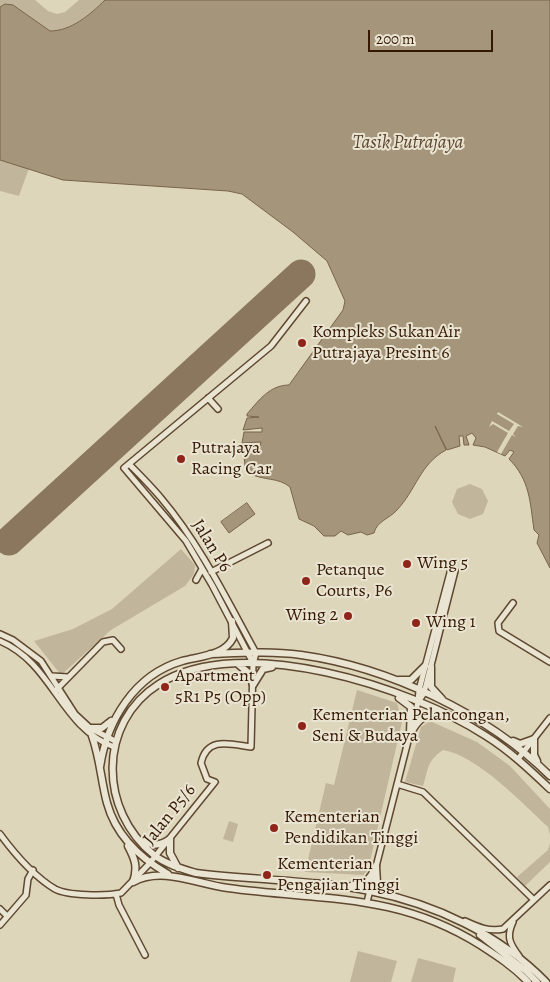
<!DOCTYPE html>
<html>
<head>
<meta charset="utf-8">
<style>
  body { margin:0 }
  #map { position:relative; width:550px; height:982px; overflow:hidden; background:#ded6ba; font-family:Alegreya,serif }
  canvas { display:block }
  .scale { position:absolute; left:368px; top:30px; width:125px; height:22px; box-sizing:border-box; border:2px solid #351802; border-top:0; padding-left:6px; font-size:15px; line-height:18px; white-space:nowrap; color:#351802; -webkit-text-stroke:4px #eae4d2; paint-order:stroke }
</style>
</head>
<body>
<div id="map">
<canvas width="550" height="982"></canvas>
<div class="scale">200 m</div>
</div>
<script>
const context = document.querySelector('canvas').getContext('2d');
context.lineJoin = 'round';
function paint(path, color) {
  context.fillStyle = color;
  context.fill(path, 'evenodd');
}
function trace(path, color, width, dash) {
  context.strokeStyle = color;
  context.lineWidth = width;
  context.lineCap = dash ? 'butt' : 'round';
  context.setLineDash(dash || []);
  context.stroke(path);
}
function drawText(font, color, halo, rows, align = 'center') {
  context.font = font + ' Alegreya,serif';
  context.lineWidth = 4;
  context.setLineDash([]);
  context.textBaseline = 'middle';
  context.strokeStyle = halo;
  context.fillStyle = color;
  for (const [text, x, y, turn = 0] of rows) {
    context.save();
    context.translate(x, y);
    context.rotate((+turn || 0) * Math.PI / 180);
    context.textAlign = isNaN(turn) ? turn : align;
    if (halo) context.strokeText(text, 0, 0);
    context.fillText(text, 0, 0);
    context.restore();
  }
}
const green = new Path2D(`
  M0,0H35L48,11L57,14L65,12L79,0H105C90,15 71,31 50,31L13,5H2L0,7Z
  M0,160L29,168L19,196L0,191Z
  M470,484L482,489L488,501L483,514L470,519L458,514L452,502L457,489Z
  M181,549L195,565L194,574L185,586L111,630L61,675L34,641L73,629L112,609Z
  M357,690L397,703L402,722L368,870L363,875L305,872L326,783L334,785Z
  M430,721L477,742L510,766L550,809V835L548,827C522,803 478,756 443,750C426,762 429,768 423,786L405,782L421,727Z
  M229,821L238,824L233,842L223,839Z
  M550,843V862L525,886L517,877L548,850Z
  M358,951L397,961L391,982H350Z
  M418,958L456,968L453,982H411Z`);
const water = new Path2D(`
  M105,0H550V568L537,543L539,535L534,530C530,502 530,480 509,459L514,452L510,450L505,456L485,447L473,445L476,438L472,433L466,436L469,445H464L463,436H459L460,446L447,450L435,426L446,450C420,464 416,490 397,510C389,519 377,521 374,533L367,535L361,532L348,535L341,531L335,536H324L314,526L299,519L290,487C278,477 264,481 248,473L249,466H245L243,446H260L261,442L242,443L244,432H262V428L243,430L247,418L259,417L247,416V414C259,400 270,385 289,385L343,310L345,301L327,261L293,232L242,194L228,191L63,180L0,160V7L5,4L13,5L50,31C71,31 90,15 105,0Z
  M247,503L255,514L229,533L221,522Z`);
const pier = new Path2D(`
  M498,412L523,427L518,426L513,434L516,437L512,435L501,454L497,452L508,433L493,424L489,427L492,421L509,431L514,424L497,414Z`);
const runway = new Path2D(`
  M9,541L301,274`);
const minor = new Path2D(`
  M208,398L218,409
  M211,572L268,543
  M196,580L202,569
  M513,603L498,623L499,631L550,662
  M0,634L13,640L41,661L75,714L90,728L115,741
  M0,641C54,664 59,726 114,747
  M253,663L212,585L186,541L124,468L271,346L306,301
  M52,676L68,677
  M57,689L103,642L113,640L121,649
  M418,702L424,693L455,571
  M518,759L550,718
  M397,784L423,792L533,899
  M0,834C14,853 35,877 55,889C68,896 106,896 121,893L149,864L215,782L207,779L201,763C207,736 230,744 251,747L253,664L256,653C227,600 200,544 161,498C151,486 140,475 129,464
  M116,894L119,905L145,955
  M367,902L418,702L419,690L451,569
  M0,909L7,916
  M465,921C478,927 489,932 503,929L550,885
  M513,922C506,937 510,944 519,956
  M0,925L26,895L28,879L33,870`);
const tertiary = new Path2D(`
  M210,654C240,653 271,651 301,655C388,667 488,714 550,776
  M239,665L250,674L253,685
  M431,667V687L442,699
  M399,680H411L425,666
  M253,685L263,669L272,667
  M399,698L411,707L410,733
  M90,728H102L111,721
  M412,731C420,716 427,714 444,716
  M92,736C100,758 101,781 107,803C116,836 140,858 168,874
  M513,741L520,744L534,739V755L537,761
  M100,767C107,721 134,675 182,661C200,656 224,656 233,638L232,621
  M170,839V853L178,868
  M142,841C154,846 160,846 170,839
  M128,846C135,859 138,867 133,882
  M376,866L377,883L391,894
  M133,882C162,866 197,884 228,888C322,901 396,892 480,945C497,956 514,967 528,982
  M351,886C364,885 370,880 375,868
  M480,935L526,971L537,982
  M546,982C499,934 435,904 370,891C314,880 252,880 196,873C182,869 165,864 154,855C99,811 97,723 159,684C241,632 411,687 486,736C510,751 530,770 550,789`);
const markers = [
  [302,343,5,"#8f2418"],
  [181,459,5,"#8f2418"],
  [407,564,5,"#8f2418"],
  [306,581,5,"#8f2418"],
  [348,616,5,"#8f2418"],
  [416,623,5,"#8f2418"],
  [165,687,5,"#8f2418"],
  [302,726,5,"#8f2418"],
  [274,828,5,"#8f2418"],
  [267,875,5,"#8f2418"]
];
const poiNames = [
  ["Kompleks Sukan Air",312,333],
  ["Putrajaya Presint 6",312,354],
  ["Putrajaya",191,449],
  ["Racing Car",191,470],
  ["Wing 5",417,564],
  ["Petanque",316,571],
  ["Courts, P6",316,592],
  ["Wing 2",338,616,"right"],
  ["Wing 1",426,623],
  ["Apartment",175,677],
  ["5R1 P5 (Opp)",175,698],
  ["Kementerian Pelancongan,",312,716],
  ["Seni & Budaya",312,737],
  ["Kementerian",284,818],
  ["Pendidikan Tinggi",284,839],
  ["Kementerian",277,865],
  ["Pengajian Tinggi",277,886]
];
const streetNames = [
  ["Jalan P6",211,546,58],
  ["Jalan P5/6",170,815,-51]
];
const waterNames = [
  ["Tasik Putrajaya",408,143]
];
paint(green, '#c1b69b');
paint(water, '#a5957b');
trace(water, '#78634b', 1);
paint(pier, '#ded6ba');
trace(runway, '#8a775e', 29);
trace(minor, '#5f4830', 8);
trace(tertiary, '#5f4830', 9);
trace(minor, '#eae4d2', 5);
trace(tertiary, '#eae4d2', 6);
for (const [x, y, r, color] of markers) {
  const dot = new Path2D();
  dot.arc(x, y, r, 0, 2 * Math.PI);
  context.fillStyle = color;
  context.fill(dot);
  trace(dot, '#eae4d2', 2);
}
drawText('18px', '#351802', '#eae4d2', poiNames, 'left');
drawText('18px', '#351802', '#eae4d2', streetNames);
drawText('italic 19px', '#5c442c', '#eae4d2', waterNames);
</script>
</body>
</html>
